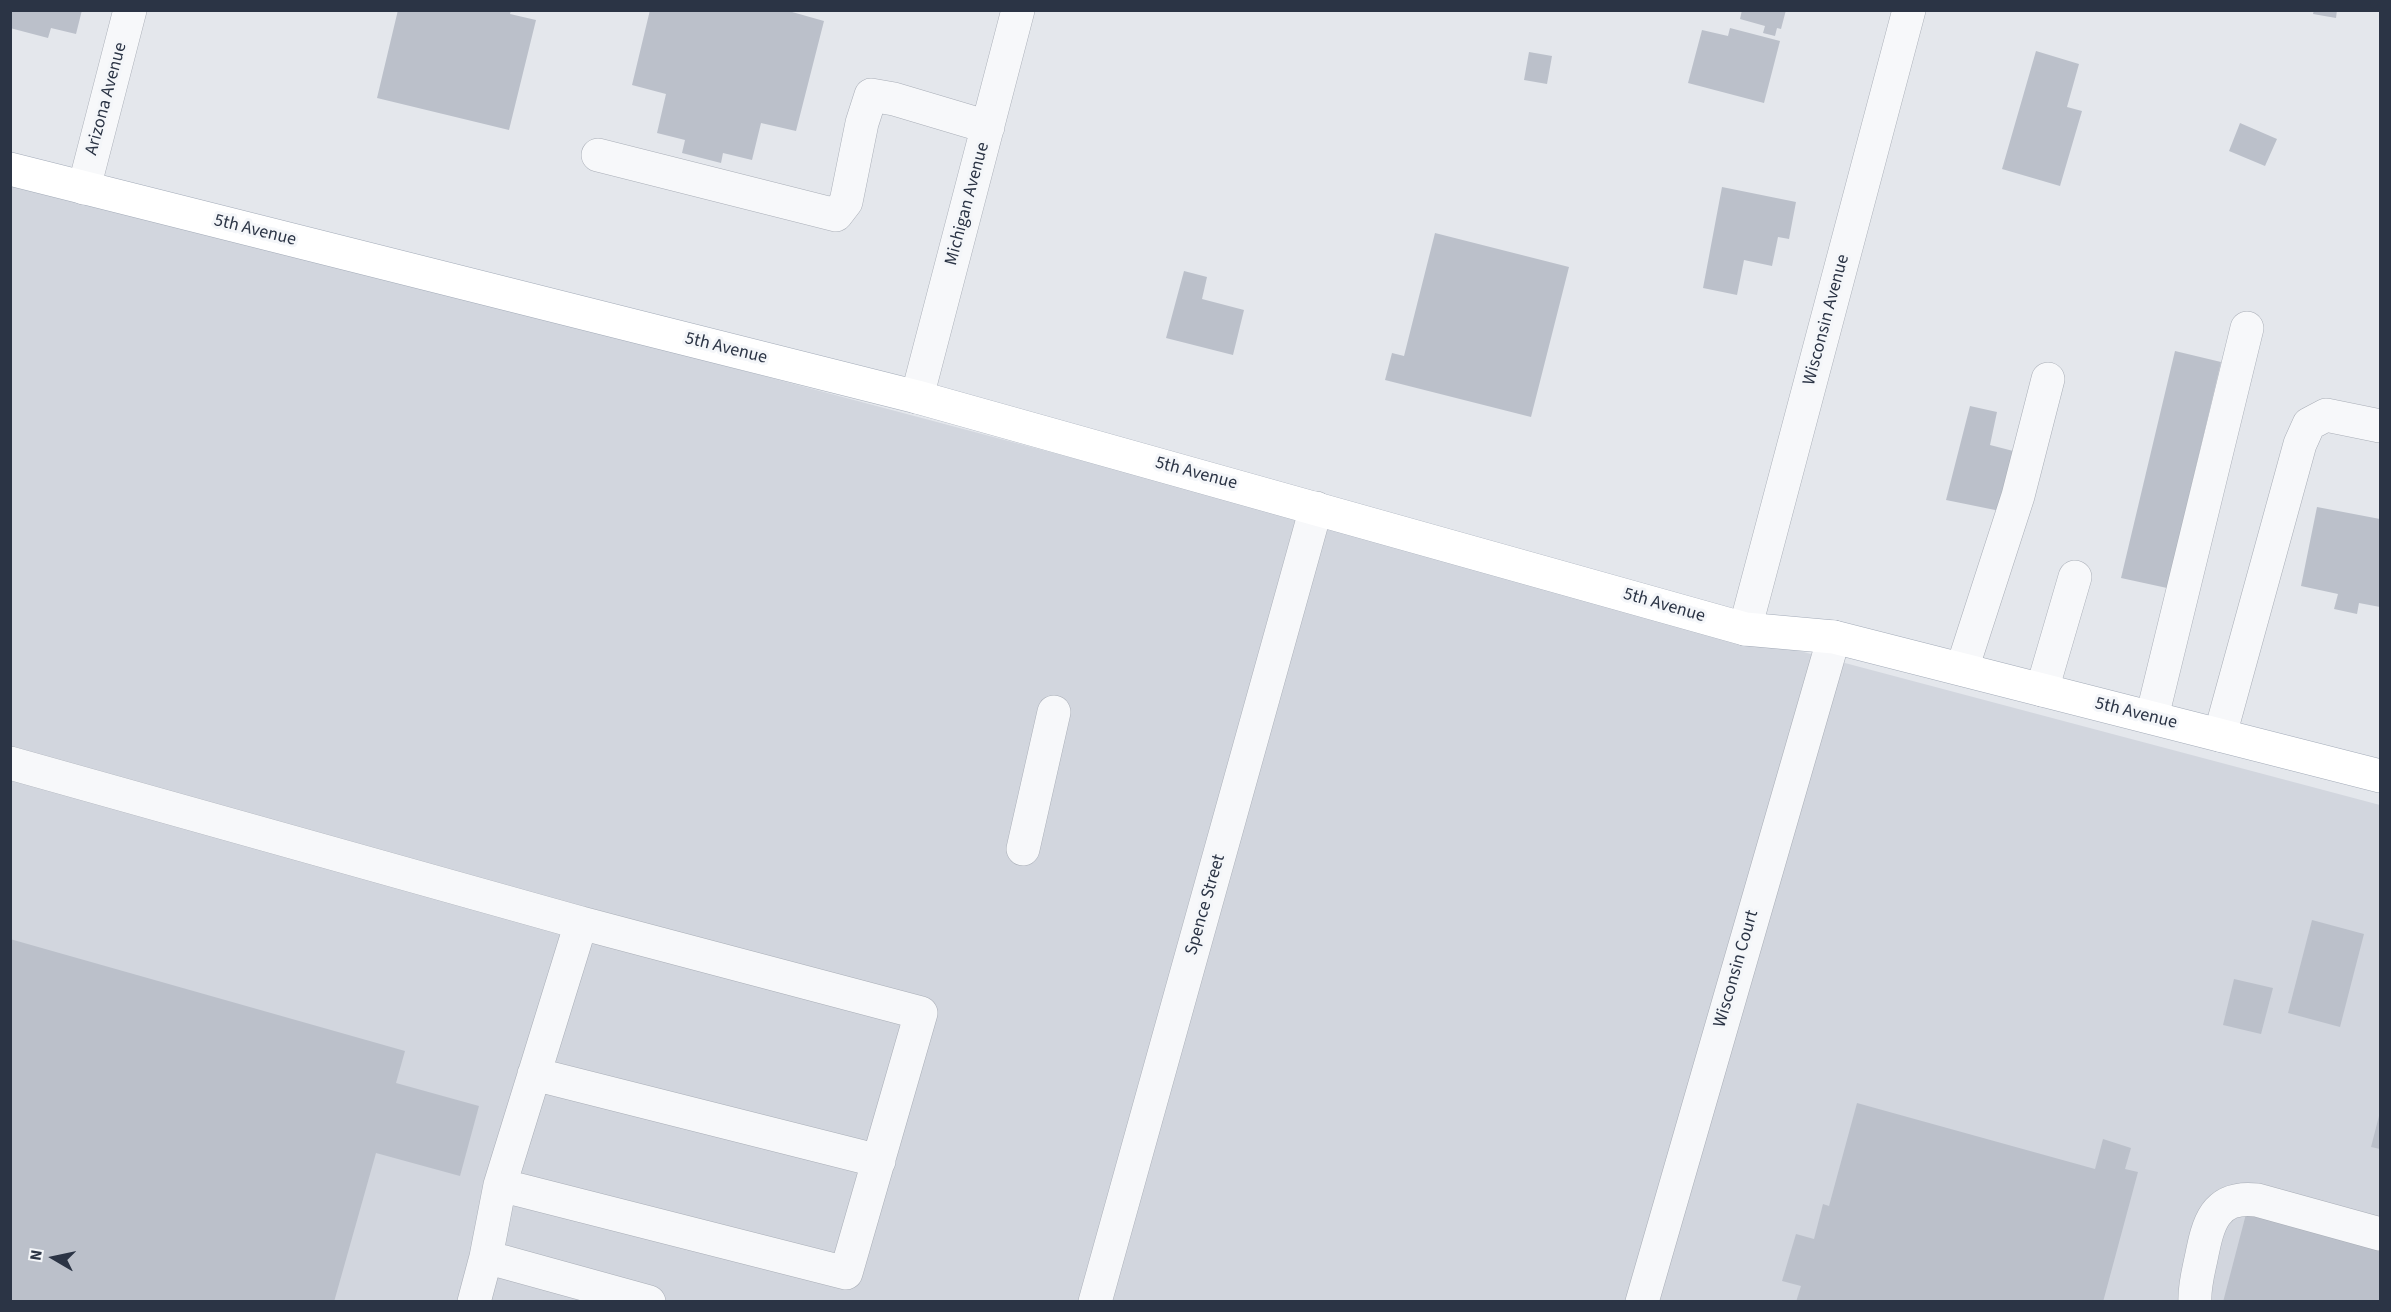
<!DOCTYPE html>
<html>
<head>
<meta charset="utf-8">
<style>
  body { margin:0 }
  #map { position:relative; width:2391px; height:1312px; overflow:hidden; background:#e4e7ec; font-family:"Source Sans 3",sans-serif }
  canvas { display:block }
  .frame { position:absolute; inset:0; border:12px solid #2b3445; pointer-events:none }
  .north { position:absolute; left:24px; top:1228px; width:60px; height:60px; -webkit-text-stroke:4px #f4f6f9; paint-order:stroke; rotate:279deg; font-size:16px; font-weight:700; line-height:24px; text-align:center; color:#2b3445 }
  .north::after { content:''; display:block; margin:auto; width:21px; height:27px; background:#2b3445; clip-path:polygon(50% 0,100% 100%,50% 72%,0 100%) }
</style>
</head>
<body>
<div id="map">
<canvas width="2391" height="1312"></canvas>
<div class="frame"></div>
<div class="north">N</div>
</div>
<script>
const context = document.querySelector('canvas').getContext('2d');
context.lineJoin = 'round';
function paint(path, color) {
  context.fillStyle = color;
  context.fill(path, 'evenodd');
}
function trace(path, color, width, dash) {
  context.strokeStyle = color;
  context.lineWidth = width;
  context.lineCap = dash ? 'butt' : 'round';
  context.setLineDash(dash || []);
  context.stroke(path);
}
function drawText(font, color, halo, rows, align = 'center') {
  context.font = font + ' "Source Sans 3",sans-serif';
  context.lineWidth = 6;
  context.setLineDash([]);
  context.textBaseline = 'middle';
  context.strokeStyle = halo;
  context.fillStyle = color;
  for (const [text, x, y, turn = 0] of rows) {
    context.save();
    context.translate(x, y);
    context.rotate((+turn || 0) * Math.PI / 180);
    context.textAlign = isNaN(turn) ? turn : align;
    if (halo) context.strokeText(text, 0, 0);
    context.fillText(text, 0, 0);
    context.restore();
  }
}
const built = new Path2D(`
  M10,176L2380,805V1301H11Z`);
const building = new Path2D(`
  M10,10H82L76,34L51,28L48,38L10,28Z
  M398,10H511L510,14L536,20L509,130L377,98Z
  M650,10H785L824,21L796,131L761,123L752,160L723,153L721,163L682,153L685,140L657,133L666,94L632,85Z
  M1742,10H1786L1781,29L1777,28L1775,36L1763,33L1765,26L1740,19Z
  M2314,10H2337L2336,18L2313,14Z
  M1730,28L1780,41L1764,103L1688,83L1702,30L1728,36Z
  M2036,51L2079,64L2067,107L2082,111L2060,186L2002,169Z
  M1529,52L1552,56L1547,84L1524,80Z
  M2240,123L2277,139L2265,166L2229,151Z
  M1722,187L1796,202L1789,239L1778,237L1772,266L1744,260L1737,295L1703,288Z
  M1435,233L1569,267L1531,417L1385,380L1392,353L1404,356Z
  M1184,271L1207,277L1202,299L1244,310L1233,355L1166,338Z
  M2175,351L2221,362L2167,588L2121,578Z
  M1970,406L1997,412L1990,445L2021,453L2005,512L1946,500Z
  M2317,507L2380,519V607L2359,603L2357,614L2334,609L2338,594L2301,586Z
  M2312,920L2364,934L2340,1027L2288,1013Z
  M10,939L405,1051L396,1083L479,1106L460,1176L376,1153L334,1302H10Z
  M2234,979L2273,988L2261,1034L2223,1025Z
  M1857,1103L2095,1169L2103,1139L2131,1148L2125,1169L2138,1172L2103,1302H1796L1801,1286L1782,1281L1796,1234L1814,1239L1823,1204L1829,1206Z
  M2380,1112V1149L2371,1147Z
  M2246,1214L2380,1250V1302H2223Z`);
const minor = new Path2D(`
  M598,155L836,215L846,202L862,123L871,95L894,99L988,127
  M84,188L130,10
  M917,397L1018,10
  M1745,629L1909,10
  M1962,669L2018,496L2048,379
  M2042,690L2075,577
  M2152,717L2247,328
  M2220,735L2300,444L2309,424L2326,415L2380,426
  M10,763L581,923
  M1023,849L1054,712
  M534,1074L879,1161
  M486,1257L500,1185L581,923L921,1013L846,1273L500,1185
  M474,1302L486,1257L649,1302
  M1095,1302L1316,508
  M1642,1302L1834,637
  M2195,1302C2194,1288 2198,1273 2201,1259C2208,1224 2214,1195 2257,1200L2380,1234`);
const major = new Path2D(`
  M10,169L917,397L1745,629L1834,637L2380,776`);
const streetNames = [
  ["Arizona Avenue",107,99,-75],
  ["Michigan Avenue",968,204,-75],
  ["5th Avenue",255,231,14],
  ["Wisconsin Avenue",1827,320,-75],
  ["5th Avenue",726,349,14],
  ["5th Avenue",1196,474,15],
  ["5th Avenue",1664,606,16],
  ["5th Avenue",2136,714,14],
  ["Spence Street",1206,905,-74],
  ["Wisconsin Court",1737,969,-74]
];
paint(built, '#d2d6de');
paint(building, '#bbc0ca');
trace(minor, '#a9aeb7', 34);
trace(major, '#a3abb8', 34);
trace(minor, '#f7f8fa', 33);
trace(major, '#fff', 33);
drawText('18px', '#2b3445', '#f4f6f9', streetNames);
</script>
</body>
</html>
